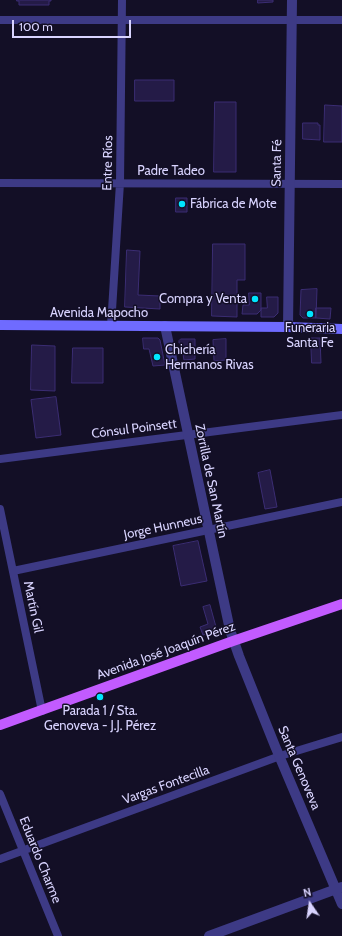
<!DOCTYPE html>
<html>
<head>
<meta charset="utf-8">
<style>
  body { margin:0 }
  #map { position:relative; width:342px; height:936px; overflow:hidden; background:#130f26; font-family:Cabin,sans-serif }
  canvas { display:block }
  .north { position:absolute; left:290px; top:884px; width:40px; height:40px; -webkit-text-stroke:3px #130f26; paint-order:stroke; rotate:347deg; font-size:11px; font-weight:700; line-height:16px; text-align:center; color:#d9d4ff }
  .north::after { content:''; display:block; margin:auto; width:14px; height:18px; background:#d9d4ff; clip-path:polygon(50% 0,100% 100%,50% 72%,0 100%) }
  .scale { position:absolute; left:12px; top:20px; width:119px; height:18px; box-sizing:border-box; border:2px solid #d9d4ff; border-top:0; padding-left:5px; font-size:12px; line-height:14px; white-space:nowrap; color:#d9d4ff; -webkit-text-stroke:3px #130f26; paint-order:stroke }
</style>
</head>
<body>
<div id="map">
<canvas width="342" height="936"></canvas>
<div class="north">N</div>
<div class="scale">100 m</div>
</div>
<script>
const context = document.querySelector('canvas').getContext('2d');
context.lineJoin = 'round';
function paint(path, color) {
  context.fillStyle = color;
  context.fill(path, 'evenodd');
}
function trace(path, color, width, dash) {
  context.strokeStyle = color;
  context.lineWidth = width;
  context.lineCap = dash ? 'butt' : 'round';
  context.setLineDash(dash || []);
  context.stroke(path);
}
function drawText(font, color, halo, rows, align = 'center') {
  context.font = font + ' Cabin,sans-serif';
  context.lineWidth = 3;
  context.setLineDash([]);
  context.textBaseline = 'middle';
  context.strokeStyle = halo;
  context.fillStyle = color;
  for (const [text, x, y, turn = 0] of rows) {
    context.save();
    context.translate(x, y);
    context.rotate((+turn || 0) * Math.PI / 180);
    context.textAlign = isNaN(turn) ? turn : align;
    if (halo) context.strokeText(text, 0, 0);
    context.fillText(text, 0, 0);
    context.restore();
  }
}
const building = new Path2D(`
  M17,0H51V1H49V5H19V1H17Z
  M258,0H273V2L258,3Z
  M135,80H174V101H135Z
  M215,102H236V172H214Z
  M325,105L342,106V142H324Z
  M303,123H318V125H320V140L303,139Z
  M176,198H187V212H176Z
  M213,244H245V280H237V317L212,316Z
  M127,250L140,251L138,295L160,296V309L125,307Z
  M317,289L316,318H303L300,315L301,290Z
  M249,293H261V310L257,314H242L243,305H249Z
  M267,297H278V313L274,317H261V308H267Z
  M316,308H331L330,319L316,318Z
  M143,338H158L160,340L165,365L153,366L149,349H144Z
  M311,338H320L321,363H312Z
  M181,339H195V359L184,360L181,344L179,343V341Z
  M226,339V360L214,361L213,340Z
  M32,345L55,346V391L31,390Z
  M73,348H103V383H72Z
  M56,397L61,435L36,438L31,400Z
  M270,470L277,507L265,509L258,473Z
  M198,541L207,581L181,586L173,546Z
  M210,605L216,627L213,632L203,635L200,627L208,624L203,607Z`);
const minor = new Path2D(`
  M0,20H342
  M0,183L342,184
  M111,326L120,183L122,0
  M0,459L342,415
  M0,509L42,711
  M13,571L342,502
  M0,794L58,936
  M0,859L280,756L342,737`);
const tertiary = new Path2D(`
  M165,326L230,630L239,656L275,746L342,904
  M288,327L292,0
  M209,936L342,887`);
const secondary = new Path2D(`
  M0,325L288,327L342,329`);
const primary = new Path2D(`
  M0,725L233,641L342,604`);
const markers = [
  [182,204,4,"#00e5ff"],
  [255,299,4,"#00e5ff"],
  [310,314,4,"#00e5ff"],
  [157,357,4,"#00e5ff"],
  [100,697,4,"#00e5ff"]
];
const streetNames = [
  ["Entre Ríos",108,163,-89],
  ["Santa Fé",277,163,-89],
  ["Padre Tadeo",171,171],
  ["Avenida Mapocho",99,313],
  ["Cónsul Poinsett",134,429,-7],
  ["Zorrilla de San Martín",211,481,78],
  ["Jorge Hunneus",163,527,-12],
  ["Martín Gil",33,607,78],
  ["Avenida José Joaquín Pérez",166,651,-20],
  ["Santa Genoveva",299,768,67],
  ["Vargas Fontecilla",166,785,-20],
  ["Eduardo Charme",40,860,68]
];
const poiNames = [
  ["Fábrica de Mote",190,204],
  ["Compra y Venta",247,299,"right"],
  ["Funeraria",310,328,"center"],
  ["Santa Fe",310,343,"center"],
  ["Chichería",165,350],
  ["Hermanos Rivas",165,365],
  ["Parada 1 / Sta.",100,711,"center"],
  ["Genoveva - J.J. Pérez",100,726,"center"]
];
paint(building, '#241b47');
trace(building, '#3b2d73', 1);
trace(minor, '#3d3a85', 8);
trace(tertiary, '#3d3a85', 10);
trace(secondary, '#6f6bff', 10);
trace(primary, '#c25bff', 10);
for (const [x, y, r, color] of markers) {
  const dot = new Path2D();
  dot.arc(x, y, r, 0, 2 * Math.PI);
  context.fillStyle = color;
  context.fill(dot);
  trace(dot, '#130f26', 1.5);
}
drawText('13px', '#d9d4ff', '#130f26', streetNames);
drawText('13px', '#d9d4ff', '#130f26', poiNames, 'left');
</script>
</body>
</html>
